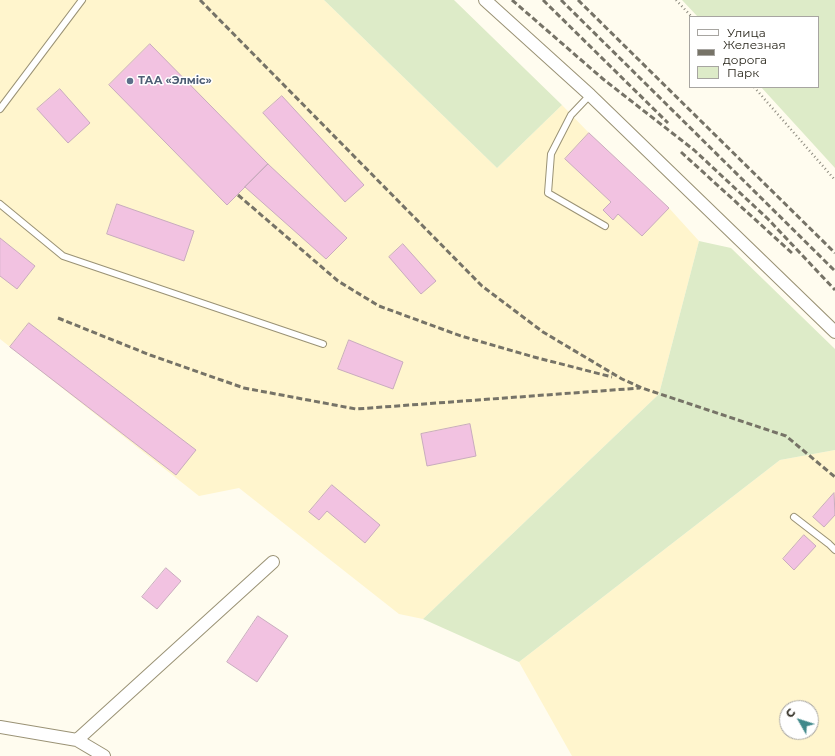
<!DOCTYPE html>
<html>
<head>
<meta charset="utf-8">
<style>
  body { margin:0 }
  #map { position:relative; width:835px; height:756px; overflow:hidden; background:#fffcef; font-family:Montserrat,sans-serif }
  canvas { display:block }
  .legend { position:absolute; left:689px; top:16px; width:130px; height:72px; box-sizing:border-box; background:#fff; border:1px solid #a7a5a1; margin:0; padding:5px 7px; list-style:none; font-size:12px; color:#221f14 }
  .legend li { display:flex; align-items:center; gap:8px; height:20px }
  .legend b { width:20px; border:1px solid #a7a5a1 }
  .north { position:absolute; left:779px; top:700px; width:40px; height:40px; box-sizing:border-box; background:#fff; border:1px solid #a7a5a1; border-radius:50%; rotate:309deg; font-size:11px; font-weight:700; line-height:16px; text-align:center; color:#221f14 }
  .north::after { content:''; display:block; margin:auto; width:14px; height:18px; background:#3f888a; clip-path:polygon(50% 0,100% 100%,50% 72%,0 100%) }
</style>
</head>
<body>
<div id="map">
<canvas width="835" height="756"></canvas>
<ul class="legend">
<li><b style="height:5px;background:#fff"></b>Улица</li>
<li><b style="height:5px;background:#767367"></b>Железная дорога</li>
<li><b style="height:11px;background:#ddebc8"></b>Парк</li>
</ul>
<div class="north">С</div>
</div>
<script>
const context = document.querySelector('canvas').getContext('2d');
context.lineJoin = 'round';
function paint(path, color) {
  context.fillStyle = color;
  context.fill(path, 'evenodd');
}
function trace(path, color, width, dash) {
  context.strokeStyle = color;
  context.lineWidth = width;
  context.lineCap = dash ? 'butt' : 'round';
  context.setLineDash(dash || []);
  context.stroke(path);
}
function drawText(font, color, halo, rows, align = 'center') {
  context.font = font + ' Montserrat,sans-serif';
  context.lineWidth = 3;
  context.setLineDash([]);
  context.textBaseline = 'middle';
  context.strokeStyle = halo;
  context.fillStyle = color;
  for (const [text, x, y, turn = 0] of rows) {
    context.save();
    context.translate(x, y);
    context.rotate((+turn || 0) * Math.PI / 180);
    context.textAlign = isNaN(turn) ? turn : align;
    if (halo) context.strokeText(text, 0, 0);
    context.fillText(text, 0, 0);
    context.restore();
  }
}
const built = new Path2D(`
  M0,0H324L497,168L562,105L589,133L669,208L699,241L659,394L423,619L399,614L239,488L199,496L0,339Z
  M835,450V756H572L519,662L780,460ZM787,708H811V732H787Z`);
const green = new Path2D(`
  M324,0H454L562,105L497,168Z
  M682,0H835V168L761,87H818V17H698Z
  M699,241L731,248L835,349V450L780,460L519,662L423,619L659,394Z`);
const building = new Path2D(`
  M150,44L268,164L227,205L109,85Z
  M60,89L90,123L68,143L37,109Z
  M282,96L364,185L345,202L263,113Z
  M589,133L669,208L642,236L618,214L613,220L603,210L611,202L565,159Z
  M268,164L347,238L326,259L245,187Z
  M117,204L194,231L184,261L107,234Z
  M0,238L35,266L17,289L0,276Z
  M403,244L436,281L421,294L389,257Z
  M29,323L196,450L176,475L10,347Z
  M349,340L403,362L393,389L338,369Z
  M470,424L476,456L427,466L421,434Z
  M332,485L380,525L365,543L327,511L319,520L309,512Z
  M834,493L835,515L824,527L813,517Z
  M804,535L816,546L794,570L783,559Z
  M166,568L181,581L157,609L142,597Z
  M258,616L288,636L257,682L227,662Z`);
const path = new Path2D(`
  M676,0L692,17
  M754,87L835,180`);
const lane = new Path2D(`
  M590,95L571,115L551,154L548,193L605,226
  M0,109L82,0
  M0,204L63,256L323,344
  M794,517L829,544L835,550`);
const street = new Path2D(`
  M485,0L590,95L835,332
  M0,727L77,740L104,756
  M77,740L273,562`);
const rail = new Path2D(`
  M200,0L482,286L543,332L622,379L642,388L786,436L835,477
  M512,0L603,79L694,150L768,219L835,290
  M543,0L668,123
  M561,0L835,271
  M578,0L835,253
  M681,152L793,254
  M238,195L338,281L379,306L461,336L534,357L612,377
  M58,318L150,355L244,388L356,409L640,388`);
const markers = [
  [130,81,4,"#5c6f8a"]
];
const serviceNames = [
  ["ТАА «Элміс»",138,81]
];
paint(built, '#fff5cd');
paint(green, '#ddebc8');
paint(building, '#f2c2e1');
trace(building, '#c9acbe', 1);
trace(lane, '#9a9275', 8);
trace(street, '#9a9275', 14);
trace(path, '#8c897e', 2.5, [1, 3]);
trace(lane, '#fff', 6);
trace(street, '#fff', 12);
trace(rail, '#767367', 3, [6, 3]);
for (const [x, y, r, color] of markers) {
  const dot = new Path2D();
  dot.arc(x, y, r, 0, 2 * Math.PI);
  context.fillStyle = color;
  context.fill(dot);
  trace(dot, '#fff', 1.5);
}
drawText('bold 11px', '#4e5e75', '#fff', serviceNames, 'left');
</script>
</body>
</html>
